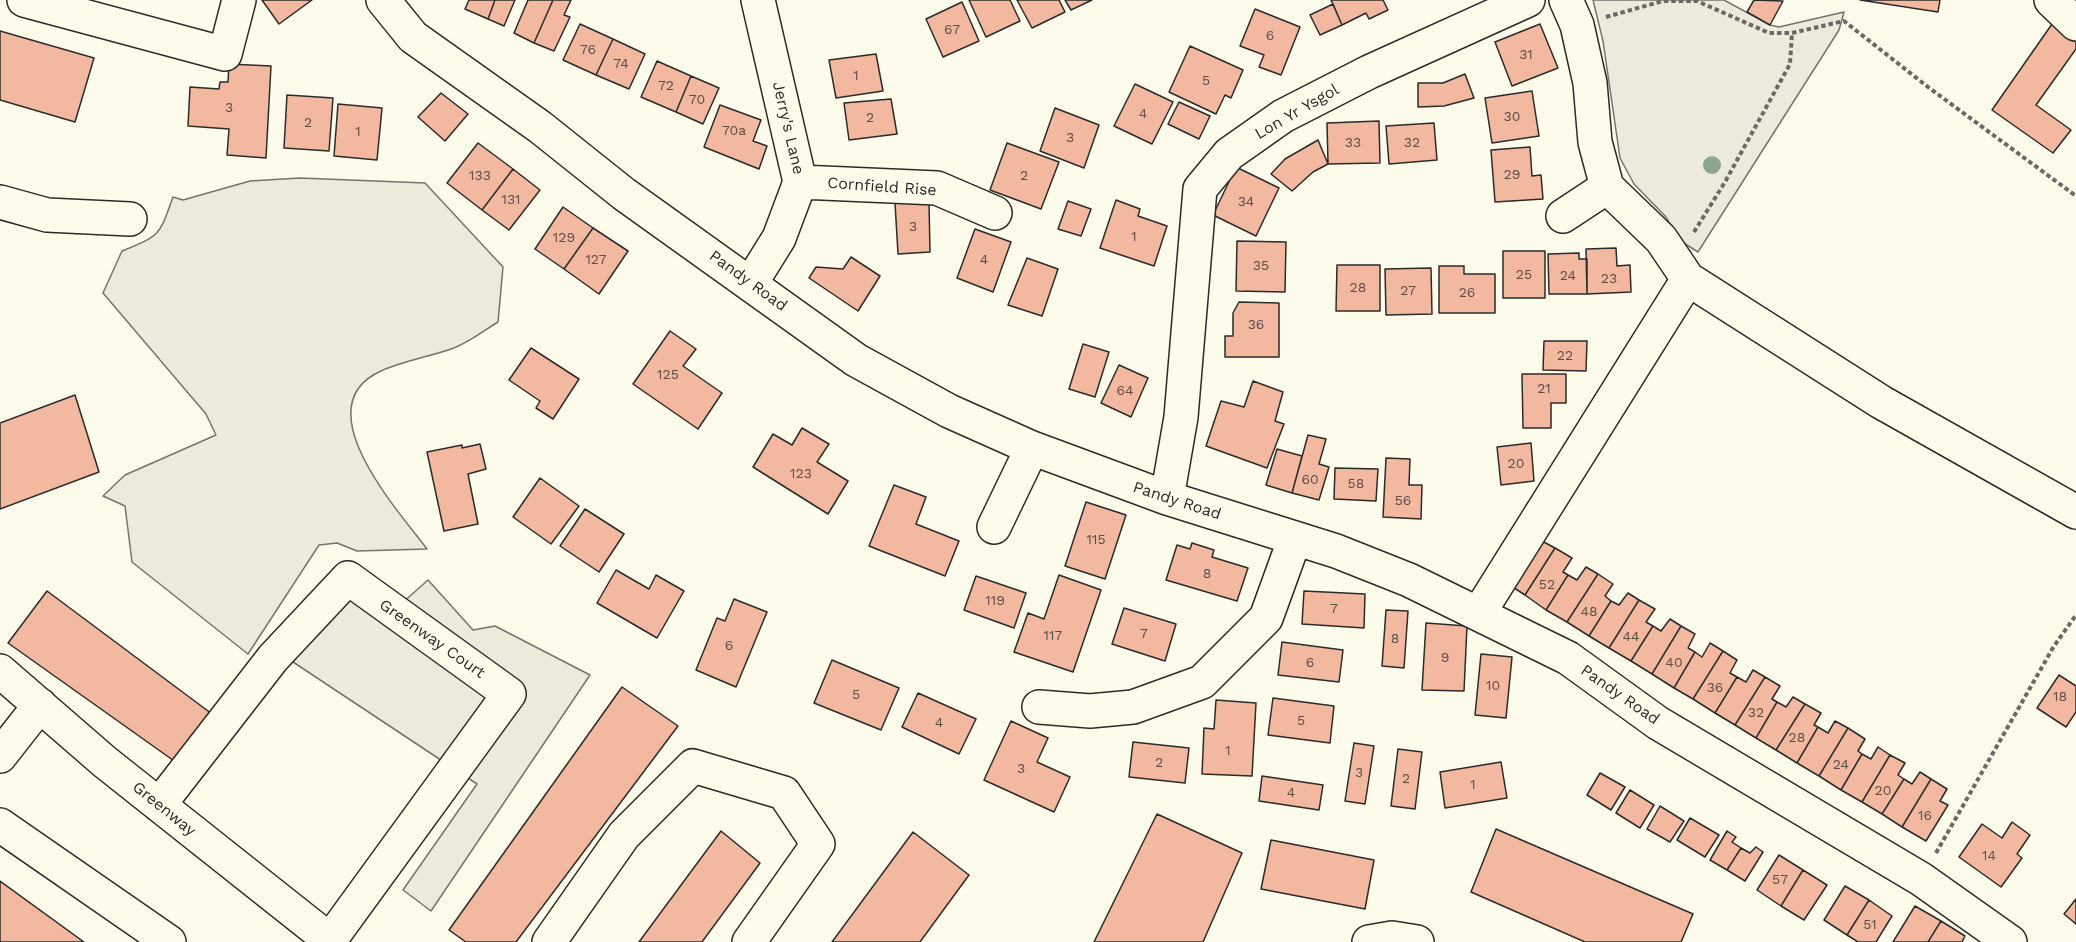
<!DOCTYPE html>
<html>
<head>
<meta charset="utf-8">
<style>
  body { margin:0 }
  canvas { display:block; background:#fdfbea }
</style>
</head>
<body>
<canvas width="2076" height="942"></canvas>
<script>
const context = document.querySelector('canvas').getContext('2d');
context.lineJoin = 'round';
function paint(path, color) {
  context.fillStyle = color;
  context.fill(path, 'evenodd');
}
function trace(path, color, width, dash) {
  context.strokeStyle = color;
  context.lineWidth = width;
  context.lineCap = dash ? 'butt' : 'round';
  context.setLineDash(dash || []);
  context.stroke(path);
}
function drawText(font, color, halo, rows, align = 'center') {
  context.font = font + ' "Work Sans",sans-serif';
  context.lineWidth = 4.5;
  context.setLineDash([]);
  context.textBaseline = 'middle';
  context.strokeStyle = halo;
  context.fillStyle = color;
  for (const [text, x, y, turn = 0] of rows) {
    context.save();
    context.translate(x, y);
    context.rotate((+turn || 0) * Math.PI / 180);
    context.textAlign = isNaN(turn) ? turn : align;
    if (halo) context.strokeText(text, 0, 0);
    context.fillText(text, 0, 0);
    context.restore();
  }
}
const green = new Path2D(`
  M1593,0H1724L1770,25L1779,27L1844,12L1839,30L1698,252L1679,240L1666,217L1634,184L1620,158L1603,41Z
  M300,178L425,183L503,267L498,322C483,331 467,344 451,349C428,357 403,361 381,371C303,406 397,509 427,549L357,551L337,543L319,545L248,654L132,562L125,506L103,496L125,475L216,435L206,414L103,293L122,251C161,235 159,236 173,197L183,200L250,181Z`);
const parking = new Path2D(`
  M428,580L473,630L495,626L590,675L431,911L403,890L477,784L287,658L339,588L392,612Z`);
const building = new Path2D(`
  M262,0H312L279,24Z
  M469,0H495L488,19L465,9Z
  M495,0H515L504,26L488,19Z
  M528,0H553L534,43L514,33Z
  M553,0H571L564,15L570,17L554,51L534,43Z
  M969,0H1010L1020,21L986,37Z
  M1017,0H1059L1065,12L1032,28Z
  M1065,0H1092L1071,10Z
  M1331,0H1383L1388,10L1369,19L1366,13L1342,25Z
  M1754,0L1783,1L1770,25L1747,12Z
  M1860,0H1940L1938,12Z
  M962,2L979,41L943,57L926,19Z
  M1333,4L1342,25L1320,35L1310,15Z
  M1255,9L1300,27L1281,75L1259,67L1264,55L1240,46Z
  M580,24L613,39L596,75L563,60Z
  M1540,24L1558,68L1512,86L1495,42Z
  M2052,24L2076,39V49L2036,105L2071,130L2053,153L1992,110Z
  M0,31L94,58L75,122L0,100Z
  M613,39L645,54L629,89L596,75Z
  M1190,46L1243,70L1231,98L1225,95L1216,114L1169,92Z
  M876,54L883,91L836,98L829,60Z
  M657,61L691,76L676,112L641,97Z
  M229,64L271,66L266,158L227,155L229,129L188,126L190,87L219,89L220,82H228Z
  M1465,74L1474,98L1444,106L1418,107V83H1443Z
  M691,76L719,88L703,124L676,112Z
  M1135,84L1173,102L1152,144L1114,126Z
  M1532,91L1539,136L1492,143L1485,98Z
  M441,93L468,114L445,141L418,117Z
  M287,95L333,98L329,151L284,148Z
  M891,99L897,134L849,140L844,103Z
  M1179,102L1210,116L1199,139L1168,124Z
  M338,104L382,108L377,160L334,156Z
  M720,105L761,120L753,141L767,146L759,169L704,147Z
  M1055,108L1099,125L1084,168L1040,151Z
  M1379,121L1380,163L1328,164L1327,123Z
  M1434,123L1437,160L1389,164L1386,126Z
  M1318,140L1328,164L1313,172L1292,191L1271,174L1285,159Z
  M478,143L513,169L482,210L447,183Z
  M1007,143L1059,162L1041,209L990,190Z
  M1530,147L1532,176L1541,175L1543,199L1495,202L1491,150Z
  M1236,167L1279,188L1256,236L1213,215Z
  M513,169L540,190L509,230L482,210Z
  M1116,200L1140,209L1138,216L1167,226L1154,266L1100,248Z
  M1068,201L1091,209L1081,236L1058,229Z
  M929,202L930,252L898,254L895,203Z
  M563,207L593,228L564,269L535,249Z
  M593,228L628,251L599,294L564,269Z
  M975,229L1011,242L993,292L957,278Z
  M1237,241L1286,242L1285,292L1236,291Z
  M1616,248L1617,266L1630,265L1631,292L1587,294L1586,249Z
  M1503,251H1545V298H1503Z
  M1579,253V259H1587V294H1549L1548,254Z
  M851,257L880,276L858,311L809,278L816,267L843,269Z
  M1027,258L1058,269L1042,316L1008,305Z
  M1337,265H1380V311H1336Z
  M1439,266H1464V274H1495V313H1439Z
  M1431,268L1432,314L1386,315L1385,269Z
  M1239,302L1279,303V357H1225V336H1233V313Z
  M670,331L696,349L683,366L722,393L698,429L633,384Z
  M1544,341H1587L1586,371L1543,370Z
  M1083,344L1109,352L1095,397L1069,389Z
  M531,348L579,379L553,419L536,408L540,401L509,380Z
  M1119,365L1148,378L1131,417L1101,403Z
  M1522,374H1566V403H1551V428H1523Z
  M1253,381L1283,392L1275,421L1284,424L1267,468L1206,446L1221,401L1244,407Z
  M75,395L99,472L0,509V423Z
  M802,428L829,444L817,462L848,481L828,514L753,467L773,434L792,445Z
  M1308,435L1326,439L1319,464L1329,467L1319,500L1292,493Z
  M1531,443L1534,481L1501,485L1497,447Z
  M480,444L486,469L468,474L478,524L444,531L427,452L462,445V448Z
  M1277,449L1302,456L1292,493L1266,485Z
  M1386,458L1410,459L1409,485H1422L1421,519L1383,517Z
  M1335,468L1378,469L1376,501L1334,499Z
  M540,478L579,506L551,544L513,517Z
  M894,485L926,497L916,524L959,541L945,576L869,546Z
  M1086,502L1126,515L1105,579L1065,566Z
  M585,509L624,534L599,572L560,546Z
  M1542,541L1555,548L1525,595L1508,584Z
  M1192,543L1214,550L1212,557L1248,568L1237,601L1166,580L1177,545L1190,549Z
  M1555,548L1572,558L1563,572L1568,575L1546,610L1525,595Z
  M1586,567L1598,574L1567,622L1546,610L1568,575L1577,580Z
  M616,570L649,589L656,575L684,591L657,638L597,603Z
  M1598,574L1613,584L1605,596L1611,601L1589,636L1567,622Z
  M1059,575L1101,590L1073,672L1014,652L1028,613L1044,619Z
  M976,576L1026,593L1014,628L964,610Z
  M47,591L212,714L177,763L8,643Z
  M1304,591L1365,594L1364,628L1302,624Z
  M1628,593L1639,600L1609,648L1589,636L1611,601L1619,605Z
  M734,599L767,612L736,687L696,670L717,618L725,621Z
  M1639,600L1655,609L1646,622L1653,626L1631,661L1609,648Z
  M1124,608L1176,624L1165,661L1112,644Z
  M1386,610L1408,611L1404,668L1382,666Z
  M1670,619L1681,626L1652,674L1631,661L1653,626L1661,631Z
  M1426,623L1467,626L1464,691L1422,690Z
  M1681,626L1695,634L1688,648L1695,652L1674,688L1652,674Z
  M1282,642L1343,650L1339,682L1278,675Z
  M1710,643L1723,651L1693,699L1674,688L1695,652L1702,657Z
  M1723,651L1737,660L1730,673L1737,677L1715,713L1693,699Z
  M1481,654L1512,657L1506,718L1475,715Z
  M832,660L899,688L881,730L814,703Z
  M1753,670L1765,677L1735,725L1715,713L1737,677L1746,682Z
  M2059,675L2076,686V712L2066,727L2037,708Z
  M1765,677L1780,686L1772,699L1777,702L1756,738L1735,725Z
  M622,687L678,726L516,942H466L449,930Z
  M918,693L976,719L959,754L902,727Z
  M1793,697L1805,704L1776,750L1756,738L1777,702L1786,707Z
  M1273,698L1334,706L1330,743L1268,735Z
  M1216,700L1256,703L1252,776L1202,774L1204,728L1214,729Z
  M1805,704L1821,713L1814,725L1818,727L1797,763L1776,750Z
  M1011,721L1048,738L1037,762L1070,777L1054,812L984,780Z
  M1835,721L1848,728L1819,776L1797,763L1818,727L1828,733Z
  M1848,728L1865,739L1858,751L1862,754L1841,790L1819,776Z
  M1133,742L1189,748L1185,783L1129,777Z
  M1354,743L1374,746L1365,804L1345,801Z
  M1878,747L1890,755L1862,802L1841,790L1862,754L1871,759Z
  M1398,749L1422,752L1415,809L1391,806Z
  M1890,755L1905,763L1898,775L1904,779L1882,814L1862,802Z
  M1501,762L1507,798L1445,808L1440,772Z
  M1920,772L1931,779L1902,827L1882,814L1904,779L1912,784Z
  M1600,773L1625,787L1611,810L1587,795Z
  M1262,776L1323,785L1319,810L1259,801Z
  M1931,779L1947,789L1940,801L1948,805L1926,841L1902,827Z
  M1630,790L1654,805L1640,828L1616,813Z
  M1660,806L1684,821L1670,842L1647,829Z
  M1157,814L1242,853L1203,942H1094Z
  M1690,818L1719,835L1705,857L1677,840Z
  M2012,822L2030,835L2017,854L2022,858L2001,887L1959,857L1982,824L2002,838Z
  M1496,829L1693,914L1681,942H1585L1471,892Z
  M721,831L760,863L702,942H639Z
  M1727,831L1736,837L1732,842L1741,848L1727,870L1710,860Z
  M913,832L969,875L920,942H832Z
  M1271,840L1374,860L1365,909L1261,889Z
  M1756,847L1763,852L1745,881L1727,870L1741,848L1750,853Z
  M1779,855L1803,870L1781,906L1757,890Z
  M1803,870L1827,885L1804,920L1781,906Z
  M0,881L84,942H0Z
  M1845,886L1869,900L1847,935L1824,920Z
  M2076,899V924L2064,914Z
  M1869,900L1892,916L1876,942H1858L1847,935Z
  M1915,906L1941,921L1928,942H1893Z
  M1941,921L1965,936L1962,942H1928Z`);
const path = new Path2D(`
  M1606,17L1663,1H1697L1769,33H1792L1844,21L1928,87L2076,196
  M1694,232L1725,182L1790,64L1792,33
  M1936,853L2054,646L2076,615`);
const minor = new Path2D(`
  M24,0L225,54L239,0
  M383,0L413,37L540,127L624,194L856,360L949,411L1032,448L1167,498L1336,551L1409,580L1568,658L1658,723L1921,879L2010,942
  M1566,0L1577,25L1590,83L1595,142L1607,187L1661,239L1688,279
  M2051,0L2076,24
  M800,182L937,188L995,213
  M0,202L47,215L130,219
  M1563,216L1607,187
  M751,283L779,238L800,182L758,0
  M1167,498L1181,417L1200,189L1229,154L1283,116L1369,72L1528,0
  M994,527L1032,448
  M1479,613L1688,279L1881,402L2076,512
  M0,671L105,762L332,942
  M1039,707L1090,711L1133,707L1202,682L1266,618L1295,538
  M0,756L40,705
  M159,805L273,658L348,578L509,694L330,940
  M0,825L169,942
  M549,942L624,835L693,766L784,793L818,844L749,942
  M1369,942L1392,938L1417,942`);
const trees = [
  [1712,165]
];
const numberNames = [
  ["67",952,30],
  ["6",1270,36],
  ["76",588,50],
  ["31",1526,55],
  ["74",621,64],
  ["1",856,76],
  ["5",1206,81],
  ["72",666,86],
  ["70",697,100],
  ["3",229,108],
  ["4",1143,114],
  ["30",1512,117],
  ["2",870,118],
  ["2",308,123],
  ["70a",734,131],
  ["1",358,132],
  ["3",1070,138],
  ["33",1353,143],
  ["32",1412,143],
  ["29",1512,175],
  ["133",480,176],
  ["2",1024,176],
  ["131",511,200],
  ["34",1246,202],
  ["3",913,227],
  ["1",1134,237],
  ["129",564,238],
  ["127",596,260],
  ["4",984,260],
  ["35",1261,266],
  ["25",1524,275],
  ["24",1568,276],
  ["23",1609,279],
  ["28",1358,288],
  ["27",1408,291],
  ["26",1467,293],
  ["36",1256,325],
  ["22",1565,356],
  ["125",668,375],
  ["21",1544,389],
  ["64",1125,391],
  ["20",1516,464],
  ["123",801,474],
  ["60",1310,480],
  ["58",1356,484],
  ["56",1403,501],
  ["115",1096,540],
  ["8",1207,574],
  ["52",1547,585],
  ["119",995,601],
  ["7",1334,609],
  ["48",1589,612],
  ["7",1144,634],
  ["117",1053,636],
  ["44",1631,637],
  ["8",1395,639],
  ["6",729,646],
  ["9",1445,658],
  ["6",1310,663],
  ["40",1674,663],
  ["10",1493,686],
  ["36",1715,688],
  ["5",856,695],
  ["18",2060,697],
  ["32",1756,713],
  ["5",1301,721],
  ["4",939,723],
  ["28",1797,738],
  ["1",1228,751],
  ["2",1159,763],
  ["24",1841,765],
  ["3",1021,769],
  ["3",1359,773],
  ["2",1406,779],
  ["1",1473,785],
  ["20",1883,791],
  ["4",1291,793],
  ["16",1925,816],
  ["14",1989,856],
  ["57",1780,880],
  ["51",1870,925]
];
const streetNames = [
  ["Lon Yr Ysgol",1297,112,-30],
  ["Jerry's Lane",788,128,77],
  ["Cornfield Rise",882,187,4],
  ["Pandy Road",748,281,36],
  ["Pandy Road",1177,501,18],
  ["Greenway Court",432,639,35],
  ["Pandy Road",1620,695,35],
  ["Greenway",164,809,39]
];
paint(green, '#ecebdb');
trace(green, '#74746e', 1.5);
paint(parking, '#eceadb');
trace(parking, '#74746e', 1.5);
paint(building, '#f2b8a0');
trace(building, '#2b2b2b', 1.5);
trace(minor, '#2b2b2b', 36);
trace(path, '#6a6964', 4, [4.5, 3]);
trace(minor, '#fdfbea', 33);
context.fillStyle = '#8ea78a';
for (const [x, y] of trees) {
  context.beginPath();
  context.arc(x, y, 9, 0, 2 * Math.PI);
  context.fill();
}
drawText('14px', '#5d4e48', null, numberNames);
drawText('16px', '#2b2b2b', '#fdfbea', streetNames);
</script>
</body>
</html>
